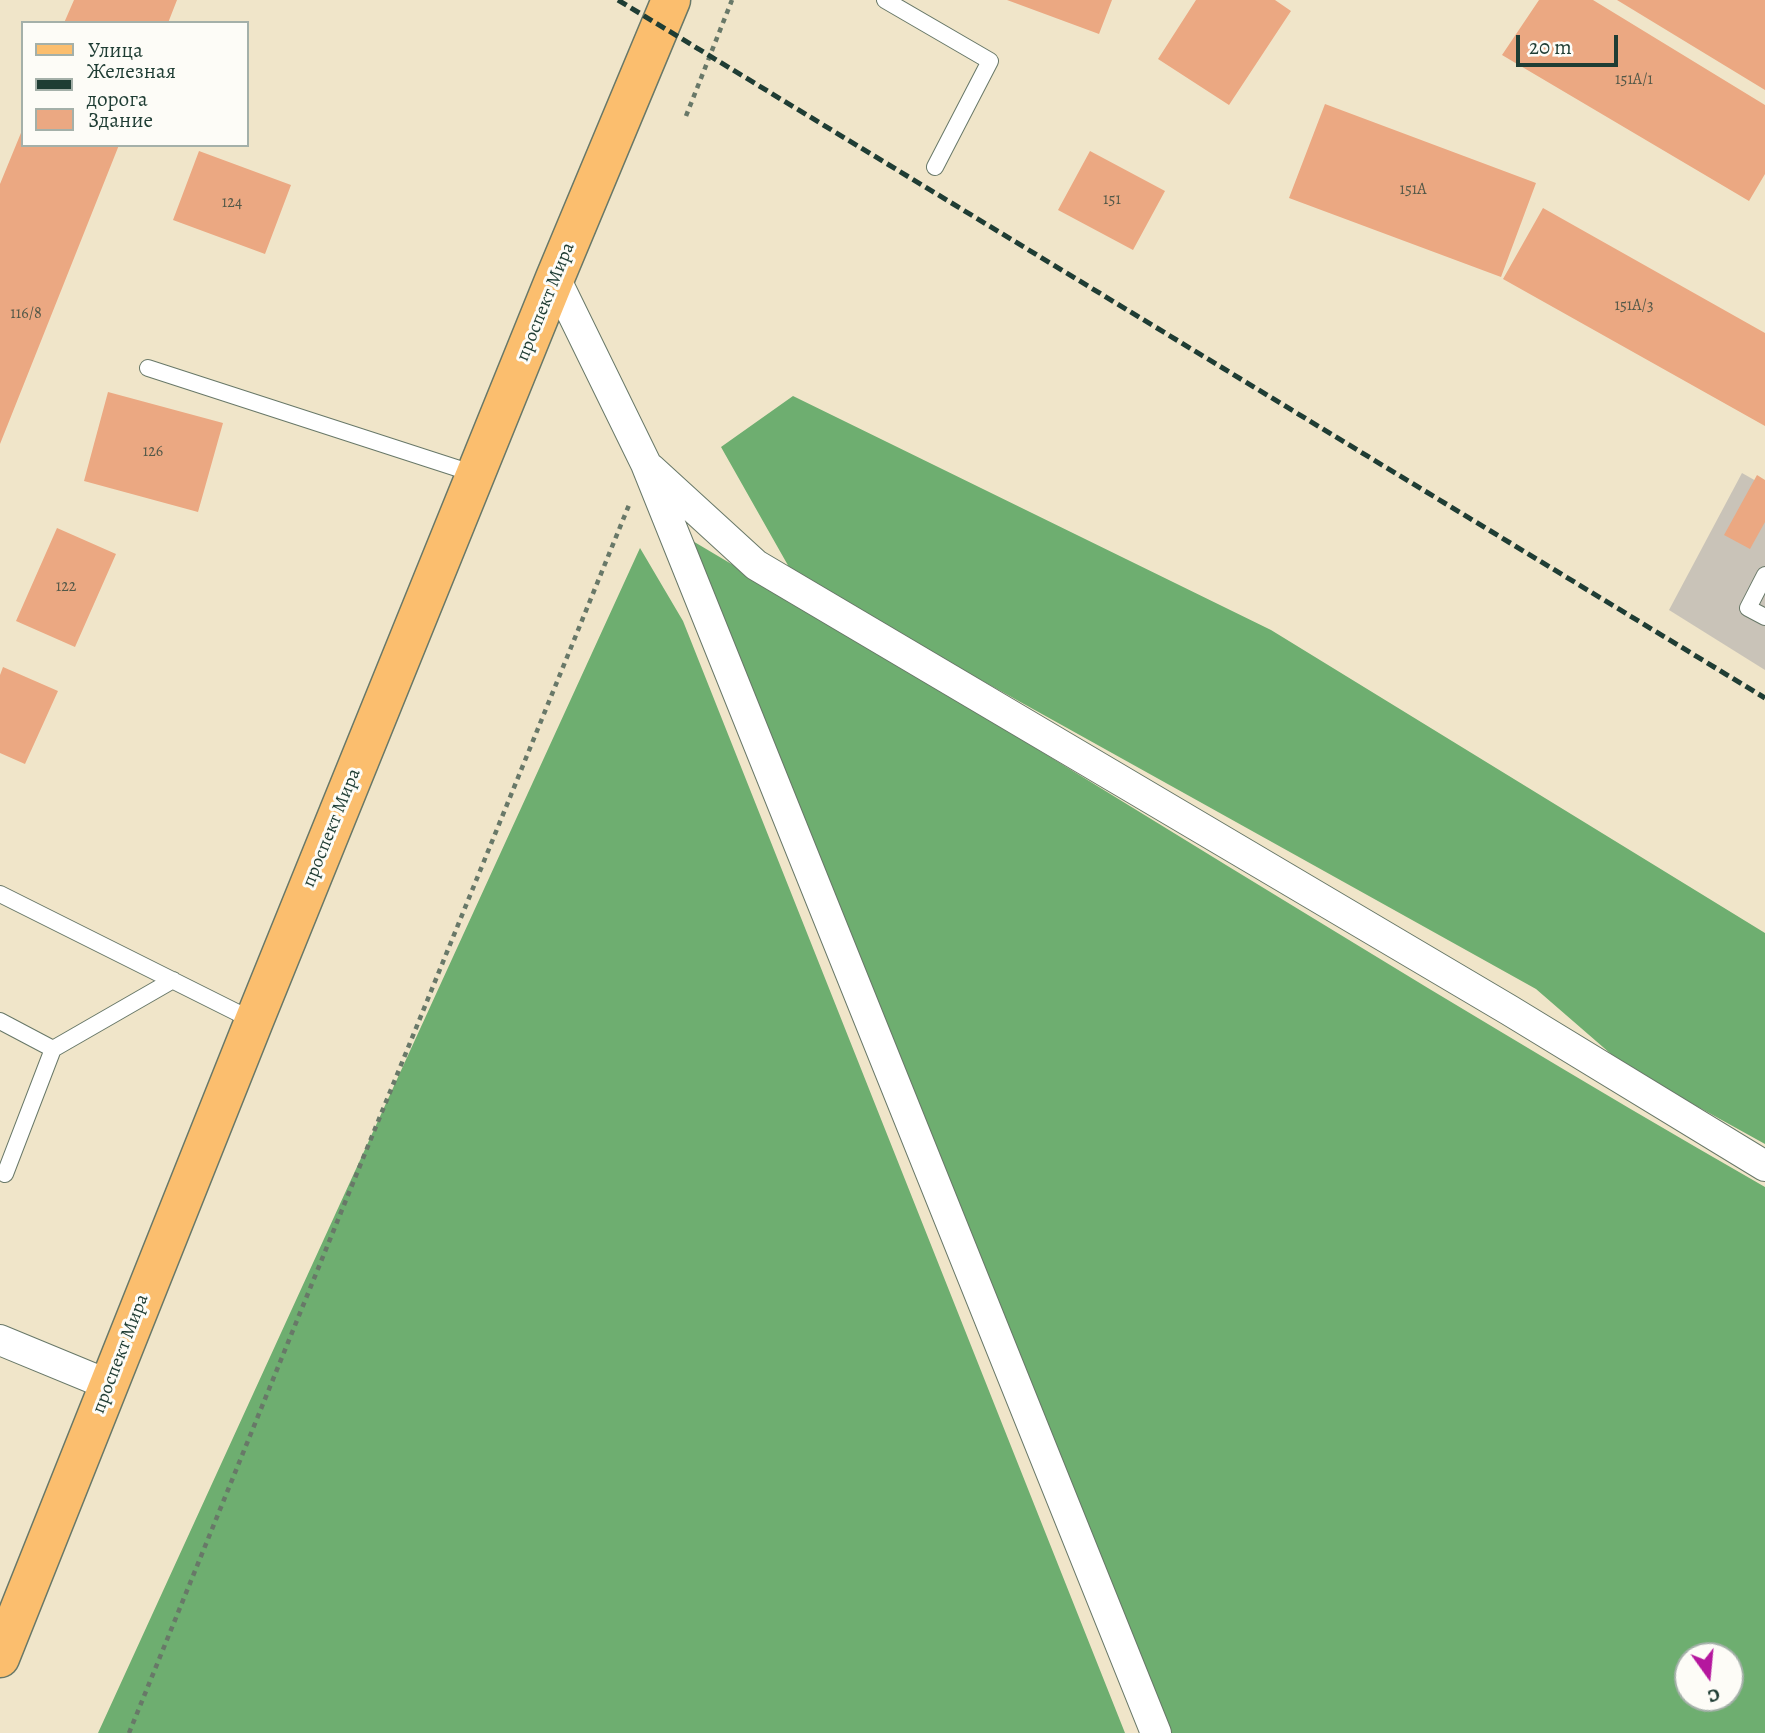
<!DOCTYPE html>
<html>
<head>
<meta charset="utf-8">
<style>
  body { margin:0 }
  #map { position:relative; width:1765px; height:1733px; overflow:hidden; background:#f0e5c9; font-family:Alegreya,serif }
  canvas { display:block }
  .legend { position:absolute; left:21px; top:21px; width:228px; height:126px; box-sizing:border-box; background:#fdfcf7; border:2px solid #a4b0a9; margin:0; padding:9px 12px; list-style:none; font-size:21px; color:#1f3d34 }
  .legend li { display:flex; align-items:center; gap:14px; height:35px }
  .legend b { width:35px; border:2px solid #a4b0a9 }
  .north { position:absolute; left:1674px; top:1642px; width:70px; height:70px; box-sizing:border-box; background:#fdfcf7; border:2px solid #a4b0a9; border-radius:50%; rotate:165deg; font-size:19px; font-weight:700; line-height:28px; text-align:center; color:#1f3d34 }
  .north::after { content:''; display:block; margin:auto; width:24px; height:32px; background:#b5179e; clip-path:polygon(50% 0,100% 100%,50% 72%,0 100%) }
  .scale { position:absolute; left:1516px; top:35px; width:102px; height:32px; box-sizing:border-box; border:4px solid #1f3d34; border-top:0; padding-left:9px; font-size:21px; line-height:24px; white-space:nowrap; color:#1f3d34; -webkit-text-stroke:5px #fdfcf7; paint-order:stroke }
</style>
</head>
<body>
<div id="map">
<canvas width="1765" height="1733"></canvas>
<ul class="legend">
<li><b style="height:9px;background:#fbbe6e"></b>Улица</li>
<li><b style="height:9px;background:#1f3d34"></b>Железная дорога</li>
<li><b style="height:19px;background:#eba882"></b>Здание</li>
</ul>
<div class="north">С</div>
<div class="scale">20 m</div>
</div>
<script>
const context = document.querySelector('canvas').getContext('2d');
context.lineJoin = 'round';
function paint(path, color) {
  context.fillStyle = color;
  context.fill(path, 'evenodd');
}
function trace(path, color, width, dash) {
  context.strokeStyle = color;
  context.lineWidth = width;
  context.lineCap = dash ? 'butt' : 'round';
  context.setLineDash(dash || []);
  context.stroke(path);
}
function drawText(font, color, halo, rows, align = 'center') {
  context.font = font + ' Alegreya,serif';
  context.lineWidth = 6;
  context.setLineDash([]);
  context.textBaseline = 'middle';
  context.strokeStyle = halo;
  context.fillStyle = color;
  for (const [text, x, y, turn = 0] of rows) {
    context.save();
    context.translate(x, y);
    context.rotate((+turn || 0) * Math.PI / 180);
    context.textAlign = isNaN(turn) ? turn : align;
    if (halo) context.strokeText(text, 0, 0);
    context.fillText(text, 0, 0);
    context.restore();
  }
}
const industrial = new Path2D(`
  M1742,473L1765,486V670L1669,610Z`);
const forest = new Path2D(`
  M793,396L1271,630L1765,933V1144L1626,1067L1536,989L794,576L721,447Z
  M691,540C1051,753 1402,979 1765,1187V1733H1170ZM1688,1656H1730V1698H1688Z
  M640,548L683,621L1125,1733H98Z`);
const building = new Path2D(`
  M74,0H177L168,23H64Z
  M1007,0H1112L1099,34Z
  M1196,0H1275L1291,11L1229,105L1158,59Z
  M1539,0H1593L1765,105V174L1749,201L1502,55Z
  M1617,0H1765V90Z
  M1325,104L1536,183L1501,277L1289,198Z
  M23,128V145H119L0,444V184Z
  M199,151L291,185L265,254L173,220Z
  M1090,151L1165,191L1133,250L1058,210Z
  M1543,208L1765,333V426L1503,279Z
  M108,392L223,423L198,512L84,481Z
  M1757,475L1765,480V522L1750,549L1724,535Z
  M57,528L116,554L75,647L16,621Z
  M3,667L58,691L25,764L0,753V675Z`);
const path = new Path2D(`
  M686,116L732,0
  M129,1733L629,505`);
const service = new Path2D(`
  M885,0L990,61L935,167
  M148,368L475,474
  M1765,575L1748,608L1765,617
  M0,894L254,1021
  M0,1021L53,1049L173,980
  M5,1174L53,1049`);
const minor = new Path2D(`
  M555,278L646,464L1156,1733
  M651,469L756,565L1509,1010L1765,1166
  M0,1340L109,1385`);
const primary = new Path2D(`
  M0,1658L254,1021L555,278L671,0`);
const rail = new Path2D(`
  M618,0L1765,698`);
const numberNames = [
  ["151А/1",1634,80],
  ["151А",1413,190],
  ["151",1112,200],
  ["124",232,203],
  ["151А/3",1634,306],
  ["116/8",26,314],
  ["126",153,452],
  ["122",66,587]
];
const streetNames = [
  ["проспект Мира",546,302,-68],
  ["проспект Мира",332,828,-68],
  ["проспект Мира",121,1354,-69]
];
paint(industrial, '#c9c3b8');
paint(forest, '#6eae70');
paint(building, '#eba882');
trace(service, '#687868', 18);
trace(minor, '#687868', 32);
trace(primary, '#687868', 41);
trace(path, '#687868', 4.5, [5, 5]);
trace(service, '#fff', 16);
trace(minor, '#fff', 30);
trace(primary, '#fbbe6e', 38);
trace(rail, '#1f3d34', 5, [10, 5]);
drawText('16px', '#525848', null, numberNames);
drawText('19px', '#1f3d34', '#fdfcf7', streetNames);
</script>
</body>
</html>
